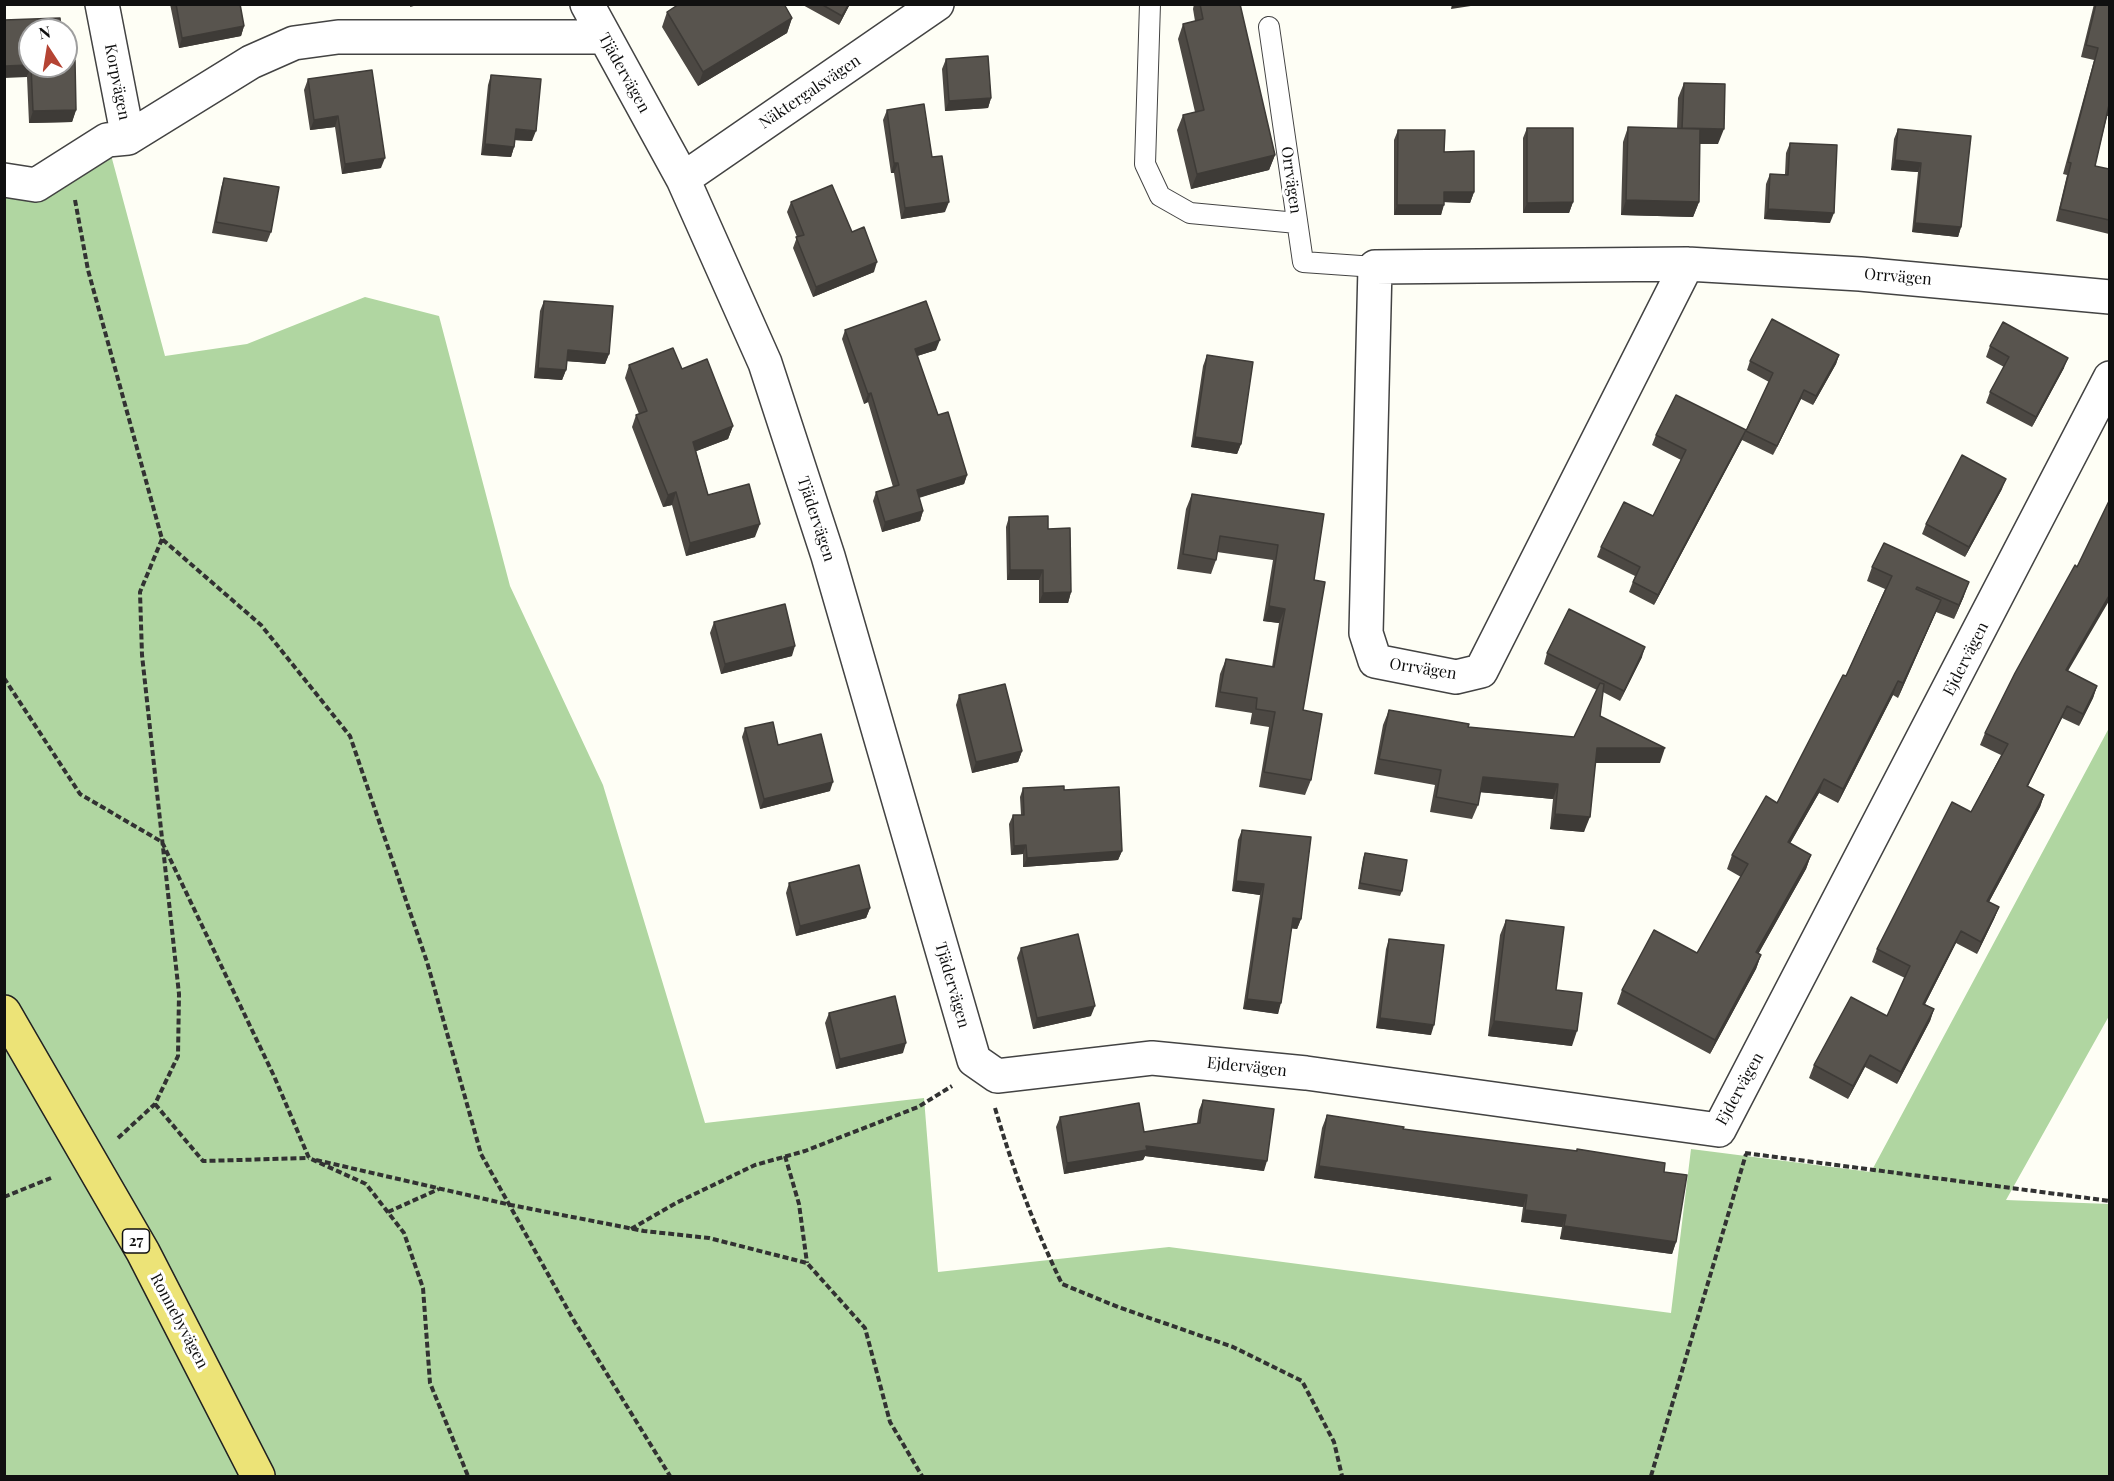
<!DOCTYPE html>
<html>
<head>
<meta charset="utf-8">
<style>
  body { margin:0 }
  #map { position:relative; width:2114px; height:1481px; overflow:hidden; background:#fefef5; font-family:"Playfair Display",serif }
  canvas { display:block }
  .frame { position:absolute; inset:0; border:6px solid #101010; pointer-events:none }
  .north { position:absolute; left:18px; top:18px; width:60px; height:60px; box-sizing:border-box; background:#fff; border:2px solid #9f9f9f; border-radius:50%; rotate:348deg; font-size:16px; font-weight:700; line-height:24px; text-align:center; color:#101010 }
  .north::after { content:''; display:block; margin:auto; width:21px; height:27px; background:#b54434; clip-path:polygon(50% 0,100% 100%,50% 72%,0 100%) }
</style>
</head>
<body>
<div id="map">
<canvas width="2114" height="1481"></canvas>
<div class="frame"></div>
<div class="north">N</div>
</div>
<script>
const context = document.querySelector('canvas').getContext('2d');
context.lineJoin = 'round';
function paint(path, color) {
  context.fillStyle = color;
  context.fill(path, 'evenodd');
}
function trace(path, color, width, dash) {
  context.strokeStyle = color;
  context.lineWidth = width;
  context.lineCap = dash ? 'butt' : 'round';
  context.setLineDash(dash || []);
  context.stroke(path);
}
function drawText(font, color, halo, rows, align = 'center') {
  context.font = font + ' "Playfair Display",serif';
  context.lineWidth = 6;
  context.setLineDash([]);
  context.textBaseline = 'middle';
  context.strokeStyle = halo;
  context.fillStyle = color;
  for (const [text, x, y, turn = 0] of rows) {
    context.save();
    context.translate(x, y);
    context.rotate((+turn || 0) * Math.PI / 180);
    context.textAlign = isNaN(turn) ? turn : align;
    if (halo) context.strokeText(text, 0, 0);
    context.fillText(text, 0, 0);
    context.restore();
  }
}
const forest = new Path2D(`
  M107,140L165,356L247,344L365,297L439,316L510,586L603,785L705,1123L924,1098L938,1272L1169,1247L1671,1313L1691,1149L1871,1172L2109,728V1016L2006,1200L2109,1204V1476H5V180Z`);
const path = new Path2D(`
  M75,200L88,270L162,539L261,625L350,736L427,962L481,1154L573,1319L670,1476
  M4,678L80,794L162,842L274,1076L309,1158L366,1184L404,1233L423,1288L430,1383L468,1476
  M155,1104L203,1161L309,1158
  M995,1108C1014,1172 1033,1224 1062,1284L1118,1307L1233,1347L1302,1381L1334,1442L1342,1476
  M118,1138L155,1104L178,1056L179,994L142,655L140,592L162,539
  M1745,1153L2110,1201
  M785,1156L799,1204L807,1263
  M316,1160L511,1205L644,1231L709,1238L807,1263L865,1328L890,1422L922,1476
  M4,1197L51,1178
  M388,1212L439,1189
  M631,1229L676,1203L755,1165L805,1151L918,1107L952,1086
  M1651,1476L1746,1154`);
const lane = new Path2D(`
  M1150,4L1145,164L1160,196L1190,213L1297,223
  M1269,27L1303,262L1375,267`);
const street = new Path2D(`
  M587,4L683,179L765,363L828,556L974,1060L997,1076L1152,1058L1306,1073L1719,1130L2110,378
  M128,138L251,62L294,43L338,37H604
  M683,179L937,4
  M4,180L36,185L107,140L128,138L102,4
  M1687,264L1481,671L1456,677L1375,661L1366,633L1375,267L1687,264L1860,274L2110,297`);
const primary = new Path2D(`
  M4,1012L143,1252L258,1476`);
const wall = new Path2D(`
  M170,4H240L244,26L241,36L179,48Z
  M676,4H784L792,18L787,33L698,86L662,27L667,12L677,6Z
  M801,4H850L839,25Z
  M1194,4H1240L1275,155L1269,170L1191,189L1177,130L1183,115L1195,112L1178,39L1183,24L1195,21L1193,9Z
  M2094,4H2109V116H2107L2095,166L2109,169V234L2056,221L2067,175L2063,174L2094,60L2081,57Z
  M30,30L66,66L76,110L72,122L29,123L27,77Z
  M946,59L991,98L988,108L945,111L942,69Z
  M491,75L532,141L515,140L514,147L511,157L481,155L488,85Z
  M308,79L381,168L342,174L335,127L310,130L304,90Z
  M1684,83L1718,144H1700L1699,202L1693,217L1621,215L1623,142L1628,127L1677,129L1678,98Z
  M887,110L932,157L945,212L901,219L894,173H891L883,120Z
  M1527,128L1573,202L1569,213H1523V138Z
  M1898,129L1961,227L1958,237L1912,232L1918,172L1891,170L1894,139Z
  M1398,130L1444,152L1474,192L1470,203L1444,202L1441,215H1394V140Z
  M1790,143L1830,223L1764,219L1766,184L1770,174H1785L1786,153Z
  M224,178L271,232L267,242L212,233L221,188Z
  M791,202L852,232L874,272L813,297L793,248L797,237L787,212Z
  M544,301L609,354L605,364L567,361L566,370L562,380L534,378L540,311Z
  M845,330L936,350L917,356L938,415L967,475L964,484L919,498L923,511L920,521L882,532L873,501L876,492L893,487L868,402L864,404L842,339Z
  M1990,346L2064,368L2032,427L1986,403L1990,392L2004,367L1986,357Z
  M1207,355L1241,444L1237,454L1191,447L1203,366Z
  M1839,355L1836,364L1813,405L1801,399L1773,455L1742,440L1654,605L1629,592L1635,576L1597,557L1601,547L1653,516L1681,460L1652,445L1656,435L1746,430L1769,382L1747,370L1750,361Z
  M629,365L682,369L733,426L728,439L696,451L708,495L755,537L686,556L672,505L663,507L632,427L636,415L639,414L625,378Z
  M2002,489L1965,557L1922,534L1926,524Z
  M1192,494L1324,514L1314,580L1303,710L1311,780L1305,795L1259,787L1269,727L1250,724L1252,713L1215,707L1220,674L1226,659L1272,667L1279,623L1263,621L1273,560L1217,552L1216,560L1211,574L1177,569L1186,509Z
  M1009,517L1048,529L1071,592L1068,603H1039V580H1007L1006,527Z
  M1872,567L1964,596L1954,619L1936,612L1898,698L1893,695L1838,803L1819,793L1790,843L1811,855L1806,869L1758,954L1761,955L1756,969L1710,1054L1617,1004L1622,990L1697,953L1741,877L1727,869L1732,855L1777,803L1846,676L1885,589L1867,581Z
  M714,622L792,656L721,674L710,633Z
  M1547,653L1642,657L1620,701L1603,692L1600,716L1660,763H1595L1584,832L1550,829L1553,799L1480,792L1478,805L1472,819L1430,812L1435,785L1374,774L1383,725L1389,710L1468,727L1574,737L1597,690L1544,664Z
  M2068,672L2097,686L2093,698L2079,726L2062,718L2028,786L2044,795L2040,807L1989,902L1999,907L1994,919L1977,954L1956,943L1925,1004L1934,1009L1930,1021L1897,1084L1865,1067L1848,1099L1809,1078L1814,1065L1887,1016L1905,978L1872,962L1877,949L1971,812L2001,755L1980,745L1985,733Z
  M959,695L1022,751L1018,762L972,773L956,705Z
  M745,728L778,745L830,791L760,809L742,737Z
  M1023,788L1064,790L1122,851L1118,860L1023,867V854L1011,855L1009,824L1013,815H1021L1020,797Z
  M1242,830L1301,919L1297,929L1291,928L1278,1014L1243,1009L1260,895L1232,891L1238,840Z
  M1365,853L1402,891L1400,896L1358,889L1363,858Z
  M789,883L870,908L866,918L796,936L786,893Z
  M1506,920L1556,990L1572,1046L1488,1036L1500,935Z
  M1389,939L1431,1035L1376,1028L1386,949Z
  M1021,948L1091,1016L1033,1029L1017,958Z
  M829,1013L903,1053L836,1069L825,1023Z
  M1203,1100L1264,1171L1145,1156L1143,1160L1064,1174L1056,1127L1060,1117L1144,1132L1197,1123L1199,1110Z
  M1327,1115L1403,1129L1664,1172L1676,1242L1672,1254L1560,1239L1562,1227L1521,1222L1523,1207L1314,1178L1322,1128Z`);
const shadedWall = new Path2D(`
  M411,4H421L410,7Z
  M849,4H850L839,25L842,16Z
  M1452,4H1484L1451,9Z
  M792,18L787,33L698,86L703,72Z
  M244,26L241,36L179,48L182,38Z
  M30,65L31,66L27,77L4,78V66Z
  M991,98L988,108L945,111L949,101Z
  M76,110L72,122L29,123L33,111Z
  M338,116L335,127L310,130L314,120Z
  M1682,128L1724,129L1718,144L1677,143Z
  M516,129L536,131L532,141L512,140Z
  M485,144L514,147L511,157L481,155Z
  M1275,155L1269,170L1191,189L1197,174Z
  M385,158L381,168L342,174L345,164Z
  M1895,160L1921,163L1918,172L1891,170Z
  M894,163H898L894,173H891Z
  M1444,192H1474L1470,203L1441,202Z
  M1626,200L1699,202L1693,217L1621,215Z
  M949,202L945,212L901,219L905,208Z
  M1573,202L1569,213H1523L1527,203Z
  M1397,205H1444L1441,215H1394Z
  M1768,209L1834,213L1830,223L1764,219Z
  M1915,223L1961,227L1958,237L1912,232Z
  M877,262L874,272L813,297L816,287Z
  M940,340L936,350L911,358L915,349Z
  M568,350L609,354L605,364L564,361Z
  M1839,355L1836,364L1813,405L1816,396Z
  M2068,358L2064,368L2032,427L2036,417Z
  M538,368L566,370L562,380L534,378Z
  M1804,390L1801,399L1773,455L1777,446Z
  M871,393L868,402L864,404L868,394Z
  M733,426L728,439L689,454L693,442Z
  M1746,430L1742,440L1654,605L1658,595Z
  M1195,437L1241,444L1237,454L1191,447Z
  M967,475L964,484L914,499L917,490Z
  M2006,479L2002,489L1965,557L1969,547Z
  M676,492L672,505L663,507L668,495Z
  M923,511L920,521L882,532L885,522Z
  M760,524L755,537L686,556L690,543Z
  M1010,570H1043L1039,580H1007Z
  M1969,582L1964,596L1954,619L1959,605Z
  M1071,592L1068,603H1039L1043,593Z
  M2109,596V601L2061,683L2066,670Z
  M1941,600L1935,614L1898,698L1903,683Z
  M1269,606L1285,609L1279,623L1263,621Z
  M795,646L792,656L721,674L725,664Z
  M1645,647L1642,657L1620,701L1624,691Z
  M1898,681L1893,695L1838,803L1843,789Z
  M2097,686L2093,698L2079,726L2083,714Z
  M2067,706L2062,718L2022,798L2027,786Z
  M1597,748H1665L1660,763H1591Z
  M1022,751L1018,762L972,773L976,762Z
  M1483,777L1558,784L1553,799L1478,792Z
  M1824,779L1819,793L1783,856L1788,842Z
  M833,782L830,791L760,809L764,799Z
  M2044,795L2040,807L1983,913L1987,901Z
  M1555,814L1590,817L1584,832L1550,829Z
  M1026,845L1023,854L1011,855L1014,846Z
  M1122,851L1118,860L1023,867L1027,858Z
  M1811,855L1806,869L1751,967L1756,952Z
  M1236,881L1264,884L1260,895L1232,891Z
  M1999,907L1994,919L1977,954L1981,942Z
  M870,908L866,918L796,936L800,926Z
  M1293,918L1301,919L1297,929L1289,928Z
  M1961,931L1956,943L1919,1016L1923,1004Z
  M1761,955L1756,969L1710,1054L1715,1040Z
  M1247,999L1281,1003L1278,1014L1243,1009Z
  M1095,1006L1091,1016L1033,1029L1037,1018Z
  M1934,1009L1930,1021L1897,1084L1901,1072Z
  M1380,1018L1434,1025L1431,1035L1376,1028Z
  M1494,1021L1577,1031L1572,1046L1488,1036Z
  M906,1043L903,1053L836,1069L840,1059Z
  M1870,1055L1865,1067L1848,1099L1853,1086Z
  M1146,1146L1267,1161L1264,1171L1145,1156L1143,1160L1064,1174L1067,1163Z
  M1319,1166L1527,1195L1523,1207L1314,1178Z
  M1525,1210L1566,1215L1562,1227L1521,1222Z
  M1564,1226L1676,1242L1672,1254L1560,1239Z`);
const building = new Path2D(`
  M176,4H240L244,26L182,38Z
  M679,4H784L792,18L703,72L667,12Z
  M821,4H849L842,16Z
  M1200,4H1240L1275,155L1197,174L1183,115L1204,110L1183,24L1203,19Z
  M2096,4H2109V105L2095,166L2109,169V220L2060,209L2071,163L2068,162L2098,48L2086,45Z
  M60,18L61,30H30V65L4,66V20Z
  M988,56L991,98L949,101L946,59Z
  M66,60H75L76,110L33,111L31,66H66Z
  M372,70L385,158L345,164L338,116L314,120L308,79Z
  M491,75L541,79L536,131L516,129L514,147L485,144Z
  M1684,83L1725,84L1724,129L1682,128Z
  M924,104L932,157L942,156L949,202L905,208L898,163H894L887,110Z
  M1628,127L1700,129L1699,202L1626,200Z
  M1527,128H1573V202L1527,203Z
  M1898,129L1971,136L1961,227L1915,223L1921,163L1895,160Z
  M1398,130H1445L1444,152L1474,151V192H1444V205H1397Z
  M1790,143L1837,145L1834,213L1768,209L1770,174L1788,175Z
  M224,178L279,187L271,232L216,222Z
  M832,185L852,232L864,227L877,262L816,287L796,237L804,235L791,202Z
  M544,301L613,306L609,354L568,350L566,370L538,368Z
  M926,301L940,340L915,349L938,415L948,412L967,475L917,490L923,511L885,522L876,492L899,485L871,393L868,394L845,330Z
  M1772,319L1839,355L1816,396L1804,390L1777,446L1746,431L1773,373L1750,361Z
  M2003,322L2068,358L2036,417L1990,392L2009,357L1990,346Z
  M673,348L682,369L707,359L733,426L693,442L708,495L749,484L760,524L690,543L676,492L668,495L636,415L647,411L629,365Z
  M1207,355L1253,362L1241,444L1195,437Z
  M1676,395L1746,430L1658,595L1633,582L1640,567L1601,547L1624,502L1653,516L1686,450L1656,435Z
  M1962,455L2006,479L1969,547L1926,524Z
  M1192,494L1324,514L1314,580L1325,582L1303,710L1322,714L1311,780L1264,772L1275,712L1256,709L1257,698L1220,692L1226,659L1274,667L1285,609L1269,606L1278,545L1220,536L1216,560L1183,554Z
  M2109,501V596L2066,670L2097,686L2083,714L2067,706L2027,786L2044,795L1987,901L1999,907L1981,942L1961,931L1923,1004L1934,1009L1901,1072L1870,1055L1853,1086L1814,1065L1851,997L1887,1016L1910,966L1877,949L1952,802L1971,812L2008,744L1985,733L2015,673L2075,565L2077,567Z
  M1048,516V529L1070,528L1071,592L1043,593V570H1010L1009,517Z
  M1884,543L1969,582L1959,605L1917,587L1916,589L1941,600L1903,683L1898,681L1843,789L1824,779L1788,842L1811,855L1756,952L1761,955L1715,1040L1622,990L1654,930L1697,953L1748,864L1732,855L1766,796L1777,803L1843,675L1846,676L1892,576L1872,567Z
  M785,604L795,646L725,664L714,622Z
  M1569,609L1645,647L1624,691L1547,653Z
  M1600,683L1604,684L1600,716L1665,748H1597L1590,817L1555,814L1558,784L1483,777L1478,805L1436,797L1441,770L1379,759L1389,710L1469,724L1468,727L1574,737Z
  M1005,684L1022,751L976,762L959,695Z
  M773,722L778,745L821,734L833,782L764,799L745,728Z
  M1064,786V790L1119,787L1122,851L1027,858L1026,845L1014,846L1013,815H1024L1023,788Z
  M1242,830L1311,837L1301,919L1293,918L1281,1003L1247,999L1264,884L1236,881Z
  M1365,853L1407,860L1402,891L1360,883Z
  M859,865L870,908L800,926L789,883Z
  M1506,920L1564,927L1556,990L1582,993L1577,1031L1494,1021Z
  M1078,934L1095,1006L1037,1018L1021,948Z
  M1389,939L1444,945L1434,1025L1380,1018Z
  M895,996L906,1043L840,1059L829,1013Z
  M1203,1100L1274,1109L1267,1161L1146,1146L1147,1150L1067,1163L1060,1117L1139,1103L1144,1132L1200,1123Z
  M1327,1115L1404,1127L1403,1129L1577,1151V1149L1665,1163L1664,1172L1687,1175L1676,1242L1564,1226L1566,1215L1525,1210L1527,1195L1319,1166Z`);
const shields = [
  [136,1241,27]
];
const shieldNames = [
  ["27",136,1241]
];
const streetNames = [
  ["Tjädervägen",624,73,61],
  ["Korpvägen",117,82,79],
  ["Näktergalsvägen",810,92,-34],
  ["Orrvägen",1291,180,82],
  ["Orrvägen",1898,277,5],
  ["Tjädervägen",816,519,72],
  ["Ejdervägen",1966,659,-63],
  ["Orrvägen",1423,669,9],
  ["Tjädervägen",952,985,74],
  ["Ejdervägen",1247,1067,6],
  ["Ejdervägen",1740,1089,-61],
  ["Ronnebyvägen",179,1321,62]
];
paint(forest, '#b0d6a1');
trace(lane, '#434343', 22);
trace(street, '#434343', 36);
trace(primary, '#212121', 36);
trace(path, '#323232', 4, [6, 3]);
trace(lane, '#fff', 20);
trace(street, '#fff', 33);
trace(primary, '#ece377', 33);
paint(wall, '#4c4843');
paint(shadedWall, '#3e3b37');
paint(building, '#58544e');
trace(building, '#3e3b37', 1.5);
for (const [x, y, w] of shields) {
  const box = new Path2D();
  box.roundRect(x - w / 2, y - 12, w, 24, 4.5);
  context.fillStyle = '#fff';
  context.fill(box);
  trace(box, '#101010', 1.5);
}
drawText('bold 15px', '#101010', null, shieldNames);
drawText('16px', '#101010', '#fff', streetNames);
</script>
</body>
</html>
